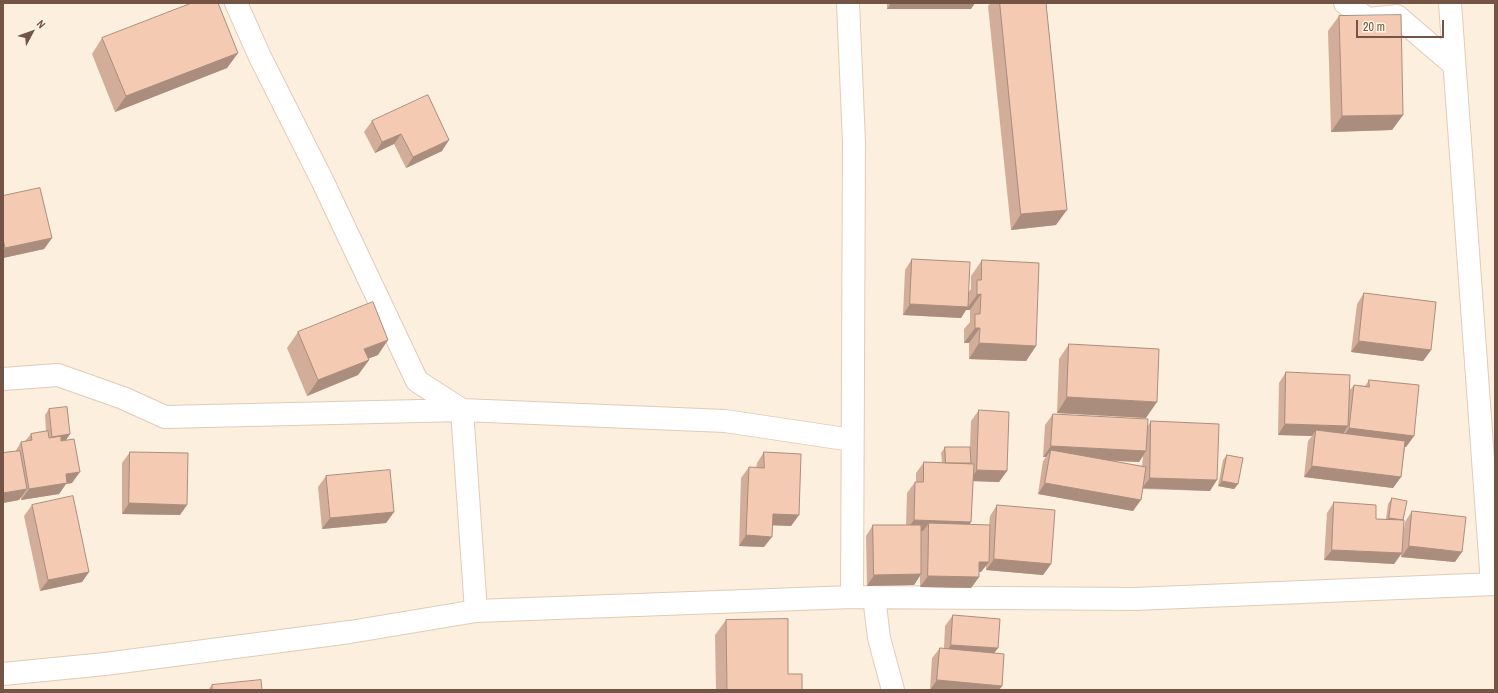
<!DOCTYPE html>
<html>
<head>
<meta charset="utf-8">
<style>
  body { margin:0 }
  #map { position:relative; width:1498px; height:693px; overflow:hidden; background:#fdefdd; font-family:"Archivo Narrow",sans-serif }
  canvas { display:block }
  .frame { position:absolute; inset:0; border:4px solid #745445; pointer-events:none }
  .north { position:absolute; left:12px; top:12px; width:40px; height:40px; -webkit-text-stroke:3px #fff3e4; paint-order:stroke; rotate:49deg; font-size:11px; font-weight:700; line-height:16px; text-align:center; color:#745445 }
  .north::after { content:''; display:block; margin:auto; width:14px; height:18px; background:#745445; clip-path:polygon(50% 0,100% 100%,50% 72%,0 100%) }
  .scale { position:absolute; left:1356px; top:20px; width:88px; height:18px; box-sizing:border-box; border:2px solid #745445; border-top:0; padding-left:5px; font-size:12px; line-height:14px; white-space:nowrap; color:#745445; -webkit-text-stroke:3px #fff3e4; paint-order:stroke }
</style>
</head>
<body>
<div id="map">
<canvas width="1498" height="693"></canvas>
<div class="frame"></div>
<div class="north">N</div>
<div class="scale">20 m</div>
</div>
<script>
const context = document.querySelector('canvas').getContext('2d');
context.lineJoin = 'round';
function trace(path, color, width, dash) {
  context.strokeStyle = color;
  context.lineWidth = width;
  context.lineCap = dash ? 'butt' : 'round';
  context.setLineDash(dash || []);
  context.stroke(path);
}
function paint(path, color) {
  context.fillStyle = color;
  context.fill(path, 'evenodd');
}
const street = new Path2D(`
  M236,3L260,57L322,180L417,381L462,410L476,611
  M848,3L854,142L852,597
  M1345,3L1368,19L1397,16L1454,65
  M1450,3L1492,584
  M3,379L58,375L123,398L165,417L462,410L725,421L852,440
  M874,597L879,638L893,690
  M3,674L105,664L350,632L476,611L852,597L1134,599L1495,584`);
const wall = new Path2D(`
  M887,3H975L971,9H887Z
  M990,3H1046L1056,225L1011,230L988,6Z
  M1339,16L1403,115L1392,130L1331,132L1328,31Z
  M102,38L238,53L227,68L115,112L92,54Z
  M372,121L442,151L406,168L394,144L375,153L364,132Z
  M3,196L52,238L44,249L3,258Z
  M912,259L969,292L971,289V276L982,260L1036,346L1026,361L969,359V343H964V329L970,322V310H966L961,318L903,315L905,270Z
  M1364,293L1431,350L1423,361L1351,352L1357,304Z
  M298,332L378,355L368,359L369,360L358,375L307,396L287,348Z
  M1069,344L1146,418L1057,413L1059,359Z
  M1286,372L1349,391L1354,385L1365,386L1369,380L1414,436L1406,447H1405L1401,477L1393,488L1304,477L1308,441L1312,436L1278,435L1279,383Z
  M49,409L70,434L66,440L61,441L72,483L66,484L59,494L21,500V497L19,500L3,503V453L15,452L21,442L25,441L31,434L46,431L45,415Z
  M979,410L1007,471L999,482L973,481L971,522L969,525H989L990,516L997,505L1051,564L1043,575L986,570V565L981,572H979V577L971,588L920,587V576L914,585L867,586L866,536L873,525H906L907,493L915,482H916V473L924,462H942L941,453L945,447L970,448L971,421Z
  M1053,414L1147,427L1151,421L1210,491L1143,489L1133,511L1038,494L1043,461L1046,457H1043L1045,425ZM1143,456L1142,466L1110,461L1139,462Z
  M130,452L180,515L122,514V463Z
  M764,452L799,515L791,526L772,525L764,547L739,546L741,478L749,467L756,468L757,463Z
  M1227,455L1238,484L1234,489L1218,486L1223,460Z
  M326,476L394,512L386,523L322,529L318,487Z
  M1392,498L1403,520L1402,544L1405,522L1412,511L1455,562L1401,557V554L1394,564L1324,560L1327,513L1334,502L1376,519H1386L1388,504Z
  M32,505L89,572L82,582L40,591L24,516Z
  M953,615L995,653L1002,686L999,690H930L932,658L940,648H944L945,626Z
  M726,620L788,674L802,690H716L715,635Z
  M212,685L262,690H208Z`);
const shadedWall = new Path2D(`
  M891,3H975L971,9H887Z
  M1152,3H1166L1152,4Z
  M238,53L227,68L115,112L126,96Z
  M1403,115L1392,130L1331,132L1342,116Z
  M401,134L394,144L375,153L382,142Z
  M449,140L442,151L406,168L413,157Z
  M1067,210L1056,225L1011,230L1021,214Z
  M52,238L44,249L3,258V251L5,248Z
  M981,294L970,310H966L961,318L903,315L910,304L968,307L977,295Z
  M975,328H980L969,343H964Z
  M388,340L378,355L353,364L364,349Z
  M1359,341L1431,350L1423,361L1351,352Z
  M979,343L1036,346L1026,361L969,359Z
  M369,360L358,375L307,396L318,380Z
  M1067,397L1157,402L1146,418L1057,413Z
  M1285,424L1348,426L1341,437L1316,430L1312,436L1278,435Z
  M1349,428L1414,436L1406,447L1342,439Z
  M70,434L66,440L48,442L52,437Z
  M1051,446L1146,451L1139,462L1050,457L1051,450L1046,457H1043Z
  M1312,466L1401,477L1393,488L1304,477Z
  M977,470L1007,471L999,482L969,481Z
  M80,472L72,483L66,484L59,494L21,500L29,489L66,474Z
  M1150,478L1217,480L1210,491L1142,488Z
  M1222,481L1238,484L1234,489L1218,486Z
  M1045,483L1141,500L1133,511L1038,494Z
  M27,489L19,500L3,503V493Z
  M129,503L187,505L180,515L122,514Z
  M394,512L386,523L322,529L330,518Z
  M773,514L799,515L791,526L765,525Z
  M1389,518L1403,521L1385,523Z
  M914,520L971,522L964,533L929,523L923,531H906Z
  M746,535L772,537L764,547L739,546Z
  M1409,546L1462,552L1455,562L1401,557Z
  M1332,550L1402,553L1394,564L1324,560Z
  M994,559L1051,564L1043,575L986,570Z
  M979,562H989L981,572H972Z
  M89,572L82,582L40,591L48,580Z
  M921,574L914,585L867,586L874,575Z
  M928,576L979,577L971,588L920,587Z
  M951,645L998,648L990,659L943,655Z
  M937,680L1002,686L999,690H930Z`);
const building = new Path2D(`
  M192,3H218L238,53L126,96L102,38Z
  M1000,3H1046L1067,210L1021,214Z
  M1401,15L1403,115L1342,116L1339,16Z
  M428,95L449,140L413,157L401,134L382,142L372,121Z
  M40,188L52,238L5,248L3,239V196Z
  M912,259L970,262L968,307L910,304Z
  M982,260L1039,263L1036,346L979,343L980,328H975V314H980L981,294L977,295V280H981Z
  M1364,293L1436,302L1431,350L1359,341Z
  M373,302L388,340L364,349L369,360L318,380L298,332Z
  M1069,344L1159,349L1157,402L1067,397Z
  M1286,372L1350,375L1348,426L1285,424Z
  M1369,380L1419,385L1414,436L1349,428L1354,385L1369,387Z
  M67,407L70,434L52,437L49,409Z
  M979,410L1009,412L1007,471L977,470Z
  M1053,414L1148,419L1146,451L1051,446Z
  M1151,421L1219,424L1217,480L1150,478Z
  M1316,430L1405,441L1401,477L1312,466Z
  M48,431L49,438L61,436V441L74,439L80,472L66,474L67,483L29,489L21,442L32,440L31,434Z
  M945,447H970L971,463H946Z
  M1051,450L1146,467L1141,500L1045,483Z
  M20,451L27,489L3,493V453Z
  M130,452L188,453L187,505L129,503Z
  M764,452L801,454L799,515L773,514L772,537L746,535L749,467L764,468Z
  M1227,455L1243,458L1238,484L1222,481Z
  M924,462L974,464L971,522L914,520L915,482H923Z
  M390,470L394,512L330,518L326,476Z
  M73,496L89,572L48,580L32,505Z
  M1392,498L1407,501L1403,520L1389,518Z
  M1334,502L1376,505V519L1404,520L1402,553L1332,550Z
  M997,505L1055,510L1051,564L994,559Z
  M1412,511L1466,517L1462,552L1409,546Z
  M929,523L990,525L989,562H979V577L928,576Z
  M873,525H921V574L874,575Z
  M953,615L1000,619L998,648L951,645Z
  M788,619V674H802V690H727L726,620Z
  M940,648L1004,654L1002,686L937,680Z
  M261,680L262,690H212V685Z`);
trace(street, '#e1cbb9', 24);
trace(street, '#fff', 22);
paint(wall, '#d2ae9a');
paint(shadedWall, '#ab8d7d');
paint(building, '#f4cab3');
trace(building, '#ab8d7d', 1);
</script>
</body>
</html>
